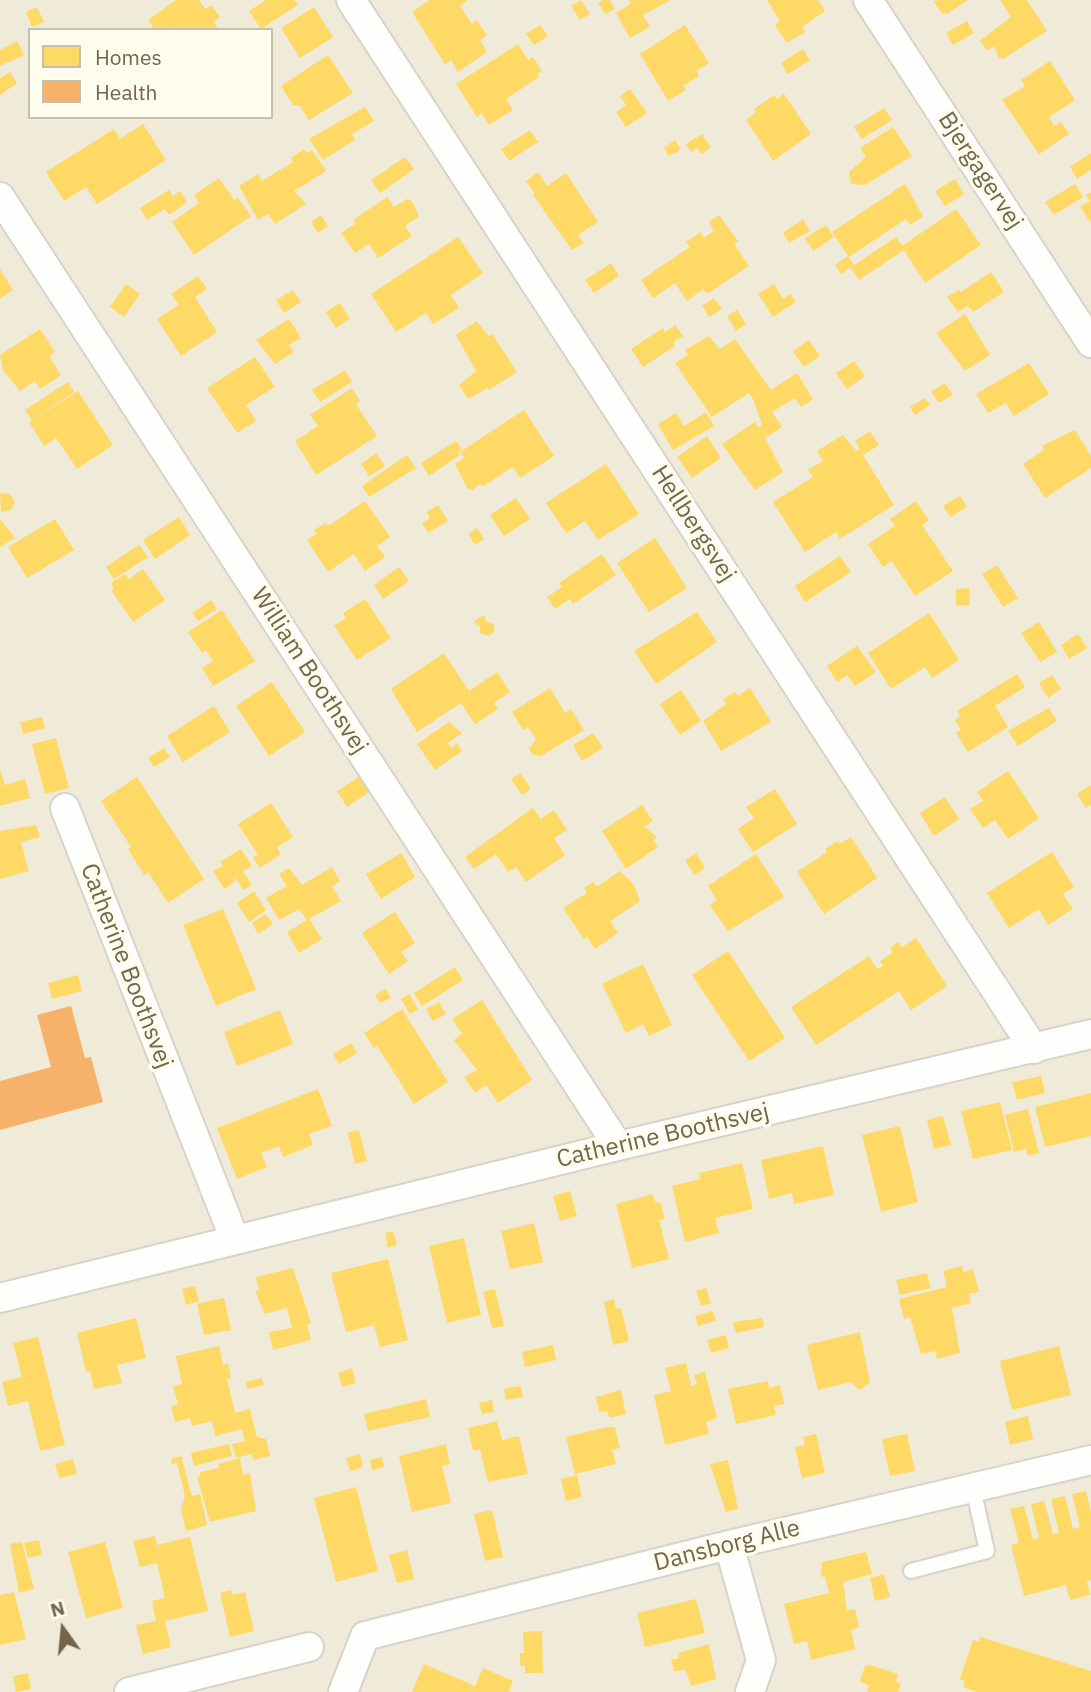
<!DOCTYPE html>
<html>
<head>
<meta charset="utf-8">
<style>
  body { margin:0 }
  #map { position:relative; width:1091px; height:1692px; overflow:hidden; background:#f7f6ec; font-family:"IBM Plex Sans",sans-serif }
  canvas { display:block }
  .legend { position:absolute; left:28px; top:28px; width:245px; height:91px; box-sizing:border-box; background:#fefced; border:2px solid #c7bfad; margin:0; padding:9px 12px; list-style:none; font-size:21px; color:#74644c }
  .legend li { display:flex; align-items:center; gap:14px; height:35px }
  .legend b { width:35px; border:2px solid #c7bfad }
  .north { position:absolute; left:28px; top:1594px; width:70px; height:70px; -webkit-text-stroke:5px #fefced; paint-order:stroke; rotate:345deg; font-size:19px; font-weight:700; line-height:28px; text-align:center; color:#74644c }
  .north::after { content:''; display:block; margin:auto; width:24px; height:32px; background:#74644c; clip-path:polygon(50% 0,100% 100%,50% 72%,0 100%) }
</style>
</head>
<body>
<div id="map">
<canvas width="1091" height="1692"></canvas>
<ul class="legend">
<li><b style="height:19px;background:#ffd966"></b>Homes</li>
<li><b style="height:19px;background:#f6b26b"></b>Health</li>
</ul>
<div class="north">N</div>
</div>
<script>
const context = document.querySelector('canvas').getContext('2d');
context.lineJoin = 'round';
function paint(path, color) {
  context.fillStyle = color;
  context.fill(path, 'evenodd');
}
function trace(path, color, width, dash) {
  context.strokeStyle = color;
  context.lineWidth = width;
  context.lineCap = dash ? 'butt' : 'round';
  context.setLineDash(dash || []);
  context.stroke(path);
}
function drawText(font, color, halo, rows, align = 'center') {
  context.font = font + ' "IBM Plex Sans",sans-serif';
  context.lineWidth = 7;
  context.setLineDash([]);
  context.textBaseline = 'middle';
  context.strokeStyle = halo;
  context.fillStyle = color;
  for (const [text, x, y, turn = 0] of rows) {
    context.save();
    context.translate(x, y);
    context.rotate((+turn || 0) * Math.PI / 180);
    context.textAlign = isNaN(turn) ? turn : align;
    if (halo) context.strokeText(text, 0, 0);
    context.fillText(text, 0, 0);
    context.restore();
  }
}
const residential = new Path2D(`
  M0,0H1091V1692H0ZM30,30H271V117H30Z`);
const homes = new Path2D(`
  M176,0H199L205,9L211,5L220,17L214,22L219,30H171L169,27L155,30L148,20Z
  M266,0H294L298,5L261,29L249,11Z
  M430,0H468L460,6L472,24L477,20L487,36L480,40L487,52L458,72L451,60L445,64L412,12Z
  M581,0L590,14L580,20L571,6Z
  M603,0H610L615,9L605,14L598,3Z
  M629,0H671L643,15L650,27L630,38L616,13L631,4Z
  M767,0H818L825,11L802,27L805,32L787,43L775,25L780,21Z
  M937,0H968L947,14L942,13L934,2Z
  M1000,0H1027L1047,31L1003,59L999,58L994,46L987,51L980,41L1011,17Z
  M37,7L44,22L32,27L26,12Z
  M314,7L333,37L300,58L281,28Z
  M967,21L974,33L953,45L946,33Z
  M540,25L548,36L534,45L526,34Z
  M685,25L709,63L696,71L699,76L683,86L686,90L668,101L640,54Z
  M17,41L24,55L0,66V50Z
  M518,44L528,60L533,57L542,71L537,74L539,77L506,99L513,110L489,125L482,113L477,117L456,84Z
  M803,49L810,60L788,74L781,63Z
  M328,55L353,93L309,120L300,106L293,105L281,86Z
  M1050,61L1075,100L1049,117L1054,126L1061,122L1069,134L1039,154L1002,100L1025,86L1021,80Z
  M10,72L17,83L0,95V78Z
  M630,89L647,113L626,127L616,112L626,105L620,96Z
  M784,94L811,134L773,161L746,120L756,112L754,109L774,95L777,99Z
  M365,107L374,121L352,134L355,140L323,160L309,139Z
  M884,108L892,120L862,139L854,127Z
  M143,124L166,160L97,204L86,187L64,201L46,172L114,129L120,139Z
  M893,127L912,156L865,185L851,184L849,172L866,157L860,148Z
  M530,130L538,142L509,161L501,149Z
  M702,134L711,148L701,154L697,148L691,152L686,144Z
  M675,140L681,150L669,156L664,148Z
  M304,149L307,153L312,150L326,171L294,191L306,204L275,224L268,214L258,220L239,186L258,174L262,181L293,162L291,158Z
  M1091,153V170L1077,179L1070,167Z
  M405,157L414,169L380,193L371,180Z
  M538,172L547,186L566,173L598,222L578,235L584,243L572,250L533,195L535,194L526,181Z
  M219,178L234,200L238,198L251,216L194,255L172,222L199,203L194,195Z
  M955,179L964,194L945,206L935,191Z
  M905,184L923,216L910,225L906,219L849,257L832,232Z
  M1075,184L1083,197L1054,215L1045,202Z
  M169,190L173,196L180,191L187,202L169,215L165,209L147,220L140,208Z
  M1091,192V223L1080,207L1090,201L1086,195Z
  M387,197L394,207L407,199L412,201L419,216L405,226L412,236L378,258L369,244L355,253L341,233L355,224L353,220Z
  M956,209L981,245L925,283L904,250L859,280L850,267L841,274L835,265L848,256L854,265L896,237L902,246Z
  M321,215L328,226L318,233L311,222Z
  M719,215L738,241L734,244L749,266L707,294L703,289L687,301L675,283L653,298L641,280L690,247L686,242L701,232L704,238L714,231L709,222Z
  M803,219L810,231L789,243L783,233Z
  M826,225L834,237L813,251L805,238Z
  M458,237L483,273L451,295L459,308L433,324L426,313L396,332L371,294Z
  M611,263L619,276L594,293L585,280Z
  M0,269L13,290L0,299Z
  M991,272L1004,292L973,312L968,306L958,312L947,297L959,290L961,292Z
  M198,276L207,289L195,297L217,332L181,356L157,319L179,305L171,294Z
  M126,284L140,294L124,317L110,307Z
  M774,284L783,299L790,294L796,302L773,317L758,294Z
  M293,290L301,302L284,313L276,300Z
  M714,298L722,309L709,317L702,306Z
  M340,303L350,319L336,328L326,312Z
  M737,310L746,324L736,331L727,316Z
  M965,314L990,355L965,371L936,333Z
  M289,319L301,338L289,345L294,352L275,364L256,340Z
  M477,321L485,332L489,336L492,334L517,372L489,390L488,388L468,399L459,385L476,371L456,335Z
  M675,325L683,336L673,342L675,346L643,367L631,349L663,328L665,332Z
  M40,329L55,352L49,356L61,375L40,389L35,381L20,391L3,370L0,355Z
  M709,336L720,349L735,339L771,390L797,373L813,399L801,407L795,398L772,412L782,427L765,438L783,472L755,490L722,444L755,422L758,427L762,425L754,401L749,393L712,417L675,363L688,355L685,350Z
  M809,340L820,356L804,367L793,351Z
  M255,357L275,387L246,405L256,421L237,433L207,388Z
  M854,361L865,376L847,389L836,373Z
  M1029,363L1049,394L1014,416L1006,403L988,413L976,394Z
  M345,370L352,382L320,402L312,390Z
  M68,382L74,392L32,420L25,410Z
  M945,383L953,395L939,403L931,392Z
  M352,388L360,401L356,404L377,436L316,475L295,441L318,426L310,415Z
  M78,391L113,445L77,469L56,438L44,446L29,422Z
  M925,398L930,405L915,415L910,407Z
  M524,410L554,456L520,478L513,467L482,487L481,484L472,490L467,488L455,464L464,458L460,452Z
  M706,412L714,426L673,450L658,424L676,413L684,426Z
  M1075,430L1091,456V468L1045,498L1023,464L1044,450L1042,446Z
  M870,431L879,445L863,455L894,505L840,539L836,532L805,552L773,502L813,477L808,470L823,461L817,451L843,435L856,451L860,449L855,441Z
  M707,436L721,458L692,478L677,457Z
  M456,441L462,449L458,452L460,455L429,476L421,463Z
  M376,453L385,466L369,476L361,464Z
  M407,455L416,468L369,497L362,486Z
  M606,464L639,514L598,540L585,521L566,533L546,503Z
  M9,493L15,502L11,510L1,512L0,494Z
  M960,496L967,507L950,517L943,506Z
  M516,498L530,519L504,536L490,515Z
  M365,501L390,537L377,546L385,557L365,571L354,554L328,572L307,540L316,534L314,530L326,523L328,526Z
  M916,501L929,520L922,525L953,571L915,596L892,561L883,567L868,544L895,526L890,519Z
  M438,505L448,521L428,533L422,523L430,518L427,512Z
  M179,517L190,535L155,559L143,540Z
  M0,519L15,538L0,547Z
  M55,519L74,550L27,578L8,547Z
  M477,528L484,539L475,545L468,534Z
  M655,538L687,588L649,612L617,563Z
  M139,545L148,557L114,579L106,567Z
  M602,554L616,575L573,604L570,599L555,609L547,597L562,587L559,583Z
  M840,556L851,572L805,602L795,586Z
  M997,565L1018,598L1003,607L982,574Z
  M399,567L409,581L383,599L374,585Z
  M143,569L165,600L133,622L111,590L114,588L111,583L125,574L129,579Z
  M969,588L970,605L956,606V589Z
  M365,599L391,638L357,660L334,626L346,618L343,613Z
  M211,600L217,609L198,621L192,613Z
  M222,610L255,661L213,686L202,668L213,661L206,650L202,653L188,632Z
  M697,612L717,642L656,684L634,651Z
  M929,613L959,660L932,678L925,667L891,689L868,653Z
  M484,615L486,621L494,624V632L488,636L480,633V625L478,627L474,621Z
  M1039,622L1057,652L1040,662L1021,633Z
  M1078,634L1087,648L1069,659L1061,645Z
  M857,646L876,672L855,686L847,675L837,682L827,666Z
  M444,653L469,691L497,672L510,692L494,703L498,709L475,724L461,703L417,732L391,689Z
  M1017,674L1025,687L995,706L1008,727L968,752L956,733L961,730L955,720L960,716L957,711Z
  M1052,675L1061,689L1048,698L1039,683Z
  M272,682L305,732L269,756L236,706Z
  M550,688L565,713L571,709L584,730L541,756L533,755L529,749L536,739L528,727L523,730L512,712Z
  M750,688L771,722L721,751L703,721L726,704L723,699L735,692L738,696Z
  M681,690L701,721L680,735L660,704Z
  M214,706L230,732L183,762L167,736Z
  M1049,708L1057,721L1018,746L1008,731Z
  M42,717L45,728L23,734L20,722Z
  M449,722L462,733L448,743L451,748L457,743L462,751L435,770L417,744Z
  M593,733L603,748L582,761L573,745Z
  M56,738L69,788L45,794L32,744Z
  M164,748L170,757L154,767L148,758Z
  M0,770L5,785L25,779L30,798L0,806Z
  M1008,771L1039,818L1008,839L995,820L983,828L970,809L983,801L977,792Z
  M520,773L531,789L522,795L511,779Z
  M137,777L204,879L168,903L148,872L144,875L128,849L131,847L101,801Z
  M359,777L369,792L347,807L337,791Z
  M1091,785V805L1086,808L1077,794Z
  M775,789L797,824L753,852L738,829L754,818L746,807Z
  M945,797L959,819L934,836L920,813Z
  M271,803L293,837L277,847L281,854L260,868L253,857L258,855L238,824Z
  M642,805L653,821L644,827L657,837L653,840L658,847L626,869L602,831Z
  M533,808L541,819L554,810L567,830L554,838L565,855L526,882L516,867L508,872L496,854L474,869L465,857Z
  M36,825L40,837L21,842L29,871L0,879V831Z
  M851,837L877,878L824,914L797,872L827,852L825,849L838,841L839,844Z
  M241,849L252,866L243,871L252,885L243,890L235,877L233,879L235,882L224,889L213,871L223,866L220,862Z
  M1052,852L1074,887L1063,894L1073,909L1048,925L1039,909L1009,928L987,893Z
  M401,853L415,877L381,899L366,874Z
  M696,853L705,868L694,875L685,860Z
  M756,854L784,897L728,931L710,905L717,900L708,886Z
  M332,867L340,881L332,887L341,901L309,919L322,939L299,953L287,932L307,920L299,909L279,920L266,898L287,886L279,874L289,868L302,885Z
  M620,871L634,885L640,901L610,921L618,933L595,949L587,937L584,939L563,908L587,893L584,888L593,882L597,887Z
  M254,891L266,910L249,922L237,903Z
  M223,909L256,989L216,1006L183,925Z
  M395,912L415,943L401,952L408,961L389,974L362,933Z
  M266,914L273,924L258,934L252,923Z
  M916,938L947,986L911,1010L899,991L816,1045L791,1007L869,956L877,969L883,966L880,961L893,952L890,948L898,942L902,947Z
  M728,951L785,1038L749,1061L692,975Z
  M643,964L672,1025L649,1036L643,1024L626,1033L602,984Z
  M455,967L463,980L422,1006L414,993Z
  M78,975L82,991L52,999L48,983Z
  M386,989L391,998L380,1003L375,995Z
  M409,994L418,1009L410,1014L401,999Z
  M482,1000L532,1080L498,1103L486,1085L475,1093L464,1077L477,1070L454,1040L462,1034L452,1019Z
  M439,1002L446,1014L433,1021L426,1009Z
  M402,1009L448,1082L414,1104L377,1046L374,1048L364,1033Z
  M280,1010L293,1044L237,1066L224,1032Z
  M351,1043L357,1053L339,1064L333,1054Z
  M1041,1076L1045,1093L1017,1100L1012,1082Z
  M318,1089L332,1126L309,1134L313,1145L283,1157L279,1146L261,1153L267,1167L237,1179L217,1128Z
  M1091,1093V1136L1045,1147L1035,1107Z
  M1000,1102L1012,1150L973,1159L961,1111Z
  M1028,1109L1039,1153L1028,1156L1026,1149L1014,1152L1005,1115Z
  M943,1116L951,1145L934,1149L927,1120Z
  M900,1126L918,1202L881,1212L862,1135Z
  M359,1130L367,1161L355,1164L348,1133Z
  M823,1146L834,1195L794,1204L792,1193L769,1199L761,1160Z
  M742,1163L753,1209L715,1218L719,1233L685,1242L672,1186L700,1179L699,1173Z
  M570,1191L577,1216L560,1221L553,1196Z
  M653,1194L655,1203L660,1202L665,1219L659,1220L669,1259L632,1268L616,1204Z
  M534,1223L543,1262L510,1269L501,1231Z
  M393,1231L397,1245L388,1248L385,1233Z
  M464,1238L481,1315L447,1323L429,1246Z
  M388,1259L408,1340L380,1347L374,1325L346,1332L331,1273Z
  M962,1266L963,1272L973,1269L979,1292L969,1294L971,1303L952,1308L960,1353L937,1359L935,1351L921,1354L910,1317L904,1319L899,1299L947,1287L943,1271Z
  M293,1268L311,1323L307,1324L311,1340L273,1350L269,1332L292,1328L287,1308L265,1314L255,1291L259,1290L256,1277Z
  M927,1273L931,1288L900,1295L896,1280Z
  M195,1286L199,1301L186,1305L182,1289Z
  M706,1288L711,1303L701,1306L696,1291Z
  M495,1289L504,1326L492,1328L483,1292Z
  M224,1298L231,1330L204,1335L197,1304Z
  M614,1299L616,1309L621,1308L629,1341L613,1345L604,1302Z
  M713,1311L716,1321L698,1326L695,1316Z
  M136,1318L146,1358L117,1365L122,1383L94,1389L90,1371L86,1372L77,1333Z
  M762,1318L764,1327L736,1333L733,1322Z
  M860,1332L870,1383L859,1390L851,1382L818,1390L807,1345Z
  M726,1335L729,1348L711,1353L707,1340Z
  M38,1337L65,1445L40,1451L28,1401L8,1406L2,1382L22,1377L13,1343Z
  M553,1345L556,1360L525,1367L522,1352Z
  M219,1346L223,1365L228,1363L231,1378L227,1379L235,1413L250,1409L257,1437L266,1439L270,1456L253,1460L252,1454L236,1458L232,1444L245,1441L242,1429L215,1436L212,1421L192,1426L190,1418L175,1422L171,1406L178,1404L173,1386L182,1384L176,1356Z
  M1059,1346L1071,1395L1012,1410L1000,1361Z
  M686,1363L691,1386L697,1384L694,1375L705,1372L717,1418L706,1422L709,1434L665,1445L654,1395L671,1391L665,1368Z
  M352,1368L356,1383L342,1387L338,1373Z
  M262,1378L264,1385L247,1389L246,1382Z
  M768,1381L769,1388L780,1385L784,1404L774,1406L776,1415L736,1424L728,1389Z
  M521,1386L523,1397L506,1400L504,1389Z
  M621,1390L626,1414L609,1418L608,1411L599,1412L596,1397Z
  M426,1399L430,1417L368,1431L364,1414Z
  M492,1400L494,1412L482,1414L479,1403Z
  M1028,1416L1033,1439L1010,1445L1005,1422Z
  M497,1421L502,1440L519,1436L528,1474L488,1482L480,1449L473,1451L468,1428Z
  M607,1427H615L620,1448L612,1450L616,1464L575,1474L566,1437Z
  M816,1434L825,1473L802,1478L795,1447L805,1445L803,1437Z
  M907,1434L915,1471L890,1476L882,1439Z
  M229,1444L232,1456L194,1466L191,1453Z
  M446,1444L450,1464L442,1466L451,1503L412,1512L399,1456Z
  M360,1454L363,1467L350,1471L346,1458Z
  M181,1456L192,1496L200,1494L207,1525L186,1531L181,1509L185,1496L177,1463L172,1464L171,1459Z
  M382,1457L384,1467L372,1470L370,1460Z
  M240,1458L243,1475L250,1473L256,1511L210,1522L197,1477L200,1476V1472L219,1468L218,1464Z
  M73,1459L77,1474L59,1478L55,1464Z
  M728,1460L738,1509L726,1512L710,1464Z
  M577,1475L582,1497L566,1501L561,1479Z
  M356,1487L378,1571L336,1582L314,1498Z
  M1086,1491L1091,1512V1580L1087,1581L1090,1595L1070,1600L1066,1585L1024,1596L1011,1545L1019,1543L1010,1509L1024,1506L1033,1539L1039,1538L1031,1504L1044,1501L1053,1534L1059,1533L1051,1499L1065,1496L1073,1529L1080,1527L1072,1494Z
  M492,1510L503,1557L485,1561L474,1514Z
  M155,1536L157,1545L190,1537L208,1611L165,1621L171,1647L143,1654L136,1625L156,1621L152,1601L165,1598L157,1563L140,1567L133,1541Z
  M39,1540L42,1555L28,1558L24,1543Z
  M22,1542L34,1589L19,1593L10,1544Z
  M105,1542L123,1608L86,1618L68,1552Z
  M407,1550L414,1579L397,1583L389,1555Z
  M866,1552L872,1574L843,1582L847,1611L855,1609L859,1627L851,1630L855,1649L811,1660L807,1641L794,1644L784,1604L829,1593L825,1576L821,1577L822,1562Z
  M884,1574L890,1597L875,1601L870,1578Z
  M231,1590L232,1595L245,1592L254,1631L230,1637L220,1593Z
  M14,1592L26,1639L0,1645V1595Z
  M696,1599L705,1633L645,1647L637,1613Z
  M542,1631L543,1673H525V1666H520V1653H524L523,1632Z
  M980,1637L1091,1671V1692H977L963,1687L965,1681L960,1679L973,1640L979,1642Z
  M709,1644L716,1679L691,1686L686,1670L674,1671L671,1660L679,1658L678,1653Z
  M424,1664L475,1686L483,1668L513,1681L509,1692H412Z
  M870,1665L898,1674L896,1682L901,1684L898,1692H867L869,1686L860,1681L865,1666Z
  M28,1673L31,1689L16,1692L13,1676Z`);
const health = new Path2D(`
  M71,1006L85,1058L91,1057L103,1102L0,1130V1081L51,1067L37,1015Z`);
const service = new Path2D(`
  M911,1571L987,1551L973,1488`);
const minor = new Path2D(`
  M351,0L1034,1049
  M868,0L1091,343
  M0,197L618,1146
  M65,808L235,1240
  M0,1298L618,1146L1091,1034
  M729,1545L761,1660L750,1692
  M129,1692L309,1647
  M343,1692L365,1636L729,1545L1091,1460`);
const streetNames = [
  ["Bjergagervej",980,171,57],
  ["Hellbergsvej",693,524,57],
  ["William Boothsvej",309,671,57],
  ["Catherine Boothsvej",126,966,69],
  ["Catherine Boothsvej",663,1136,-13],
  ["Dansborg Alle",727,1546,-14]
];
paint(residential, '#f0ead9');
paint(homes, '#ffd966');
paint(health, '#f6b26b');
trace(service, '#d6d3ca', 18);
trace(minor, '#d6d3ca', 32);
trace(service, '#fefefc', 14);
trace(minor, '#fefefc', 28);
drawText('24px', '#74644c', '#fefced', streetNames);
</script>
</body>
</html>
